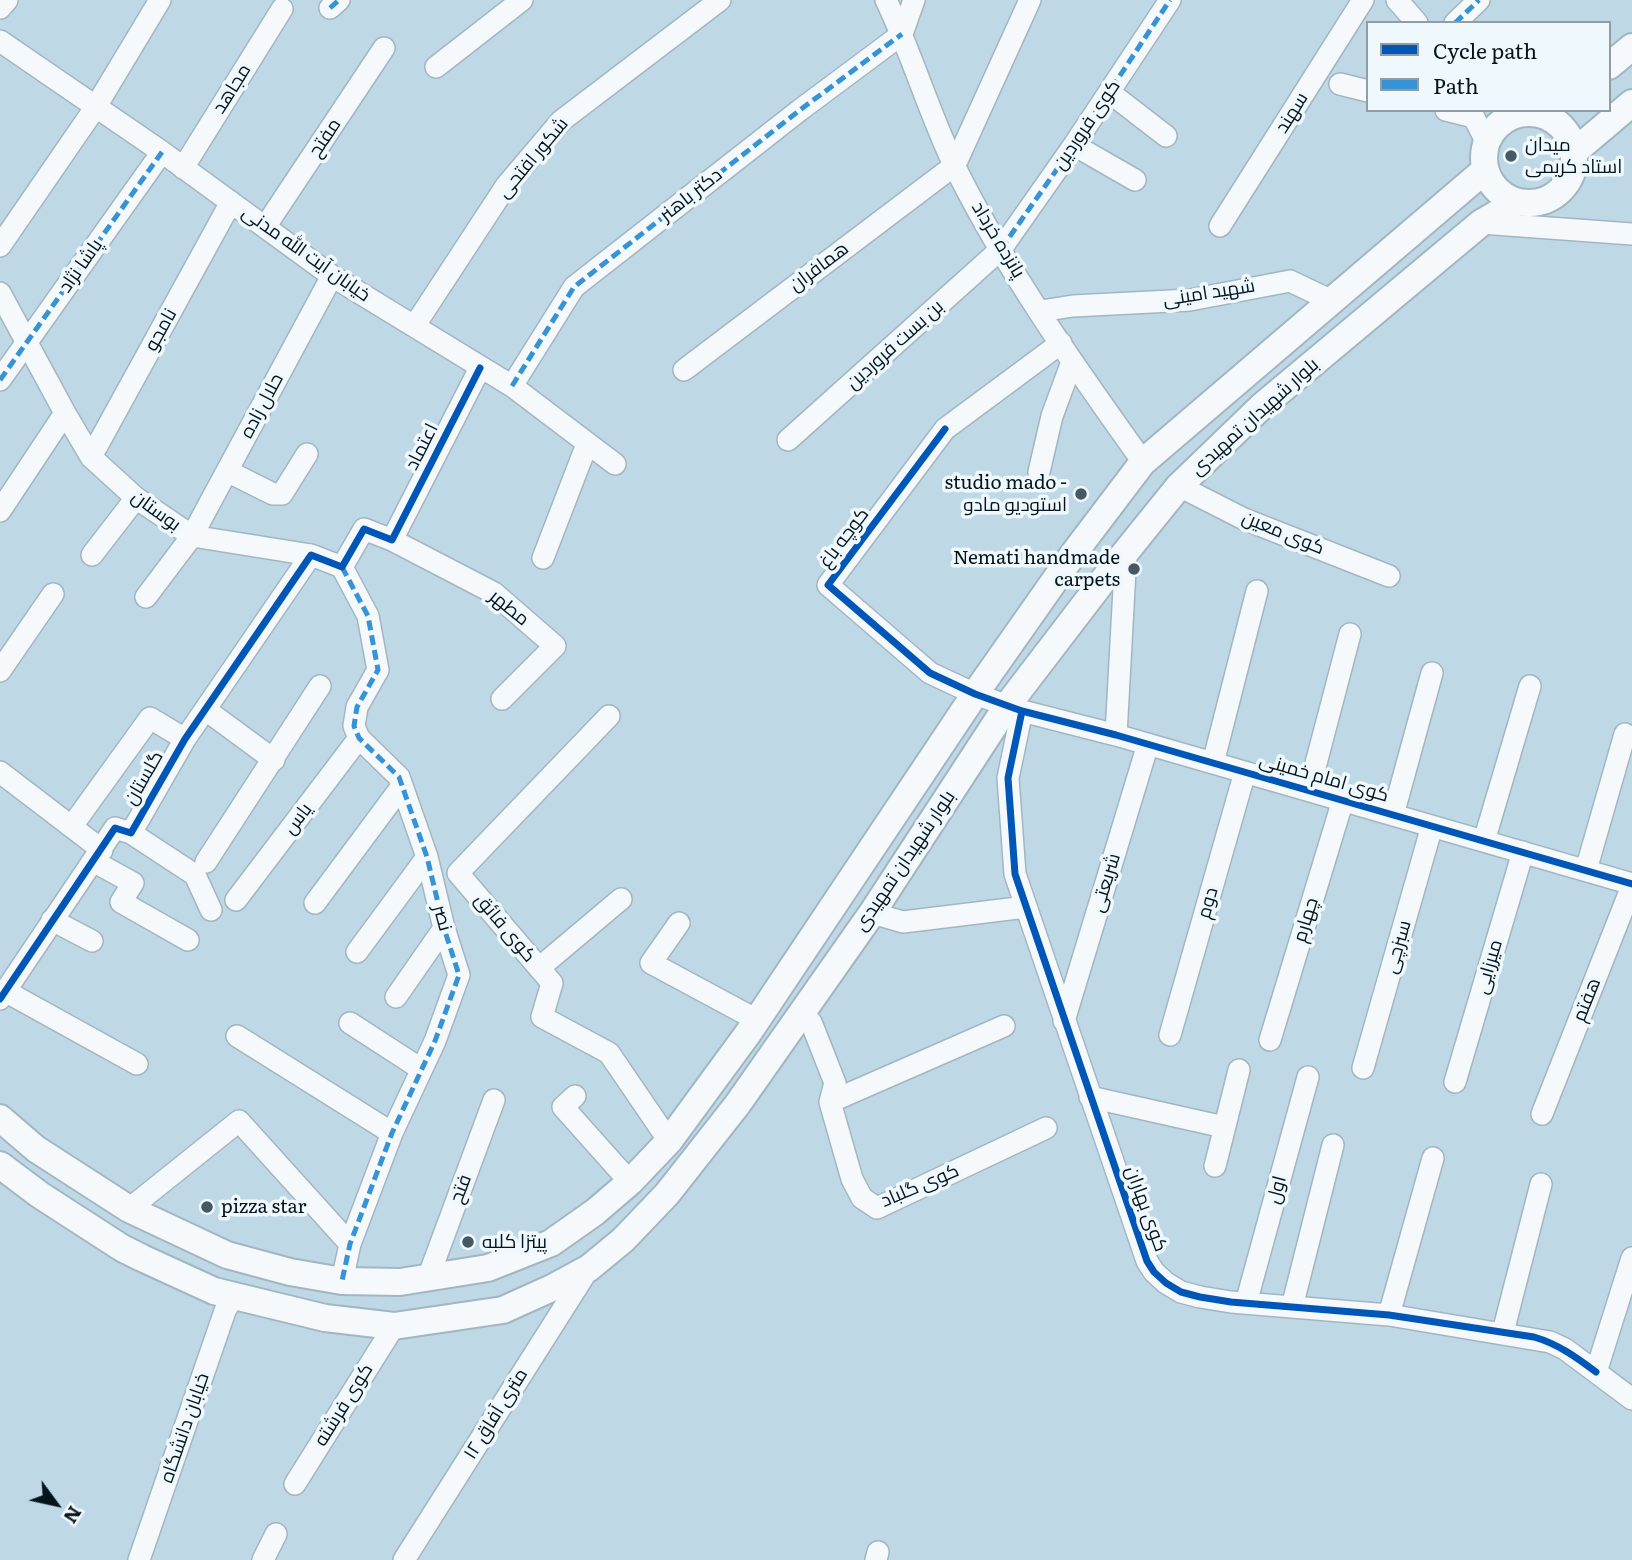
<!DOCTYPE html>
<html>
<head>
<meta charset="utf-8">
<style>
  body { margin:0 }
  #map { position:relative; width:1632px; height:1560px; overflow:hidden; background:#bfd8e6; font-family:Literata,serif }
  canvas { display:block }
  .legend { position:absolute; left:1366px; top:21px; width:245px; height:91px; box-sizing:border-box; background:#eff8fd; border:2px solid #919da3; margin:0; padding:9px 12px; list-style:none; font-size:21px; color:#03141d }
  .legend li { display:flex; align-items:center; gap:14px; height:35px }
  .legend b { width:35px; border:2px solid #919da3 }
  .north { position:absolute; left:21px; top:1469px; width:70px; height:70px; -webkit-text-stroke:5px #eff8fd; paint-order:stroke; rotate:123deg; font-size:19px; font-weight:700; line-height:28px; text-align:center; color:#03141d }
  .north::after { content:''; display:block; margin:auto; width:24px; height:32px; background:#03141d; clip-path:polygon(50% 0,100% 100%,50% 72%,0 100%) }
</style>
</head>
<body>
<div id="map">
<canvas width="1632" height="1560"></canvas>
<ul class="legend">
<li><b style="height:9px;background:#0057b8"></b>Cycle path</li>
<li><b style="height:9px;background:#3693d5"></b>Path</li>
</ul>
<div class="north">N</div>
</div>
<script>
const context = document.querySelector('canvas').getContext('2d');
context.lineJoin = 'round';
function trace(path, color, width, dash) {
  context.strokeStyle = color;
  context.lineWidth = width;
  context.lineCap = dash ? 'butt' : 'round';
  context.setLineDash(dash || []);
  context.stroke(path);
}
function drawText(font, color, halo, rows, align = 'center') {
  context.font = font + ' Literata,Cairo,serif';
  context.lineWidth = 7;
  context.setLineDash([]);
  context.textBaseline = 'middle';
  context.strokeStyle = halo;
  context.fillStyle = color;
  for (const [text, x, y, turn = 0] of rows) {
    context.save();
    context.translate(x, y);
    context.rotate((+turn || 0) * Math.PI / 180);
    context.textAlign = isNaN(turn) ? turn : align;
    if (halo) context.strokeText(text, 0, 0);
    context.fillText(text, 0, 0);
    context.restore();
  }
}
const minor = new Path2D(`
  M886,0C912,54 929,113 955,167C1006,270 1076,368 1143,462
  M1397,0L1417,23
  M0,8L7,0
  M330,8L339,0
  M1455,23L1479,0
  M0,41L162,152L332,276L512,386L615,464
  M436,67L522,0
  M1340,84L1368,91
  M1109,92L1166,136
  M1446,110L1474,117
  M1470,110L1486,141
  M1520,110L1523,112
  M1074,145L1135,180
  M183,168L282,9
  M1481,223L1632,234
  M1220,226L1363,0
  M265,227L384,48
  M0,246L95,108L160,0
  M0,293L65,413L91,457L136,498L192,536L311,555L342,567L364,529L392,540L494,593L555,646L502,699
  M1041,311L1073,306L1190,300L1290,281L1332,301
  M415,325L506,186L561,121L720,0
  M1061,343L945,429L828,585L930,673L975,694L1022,711L1116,735L1632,884
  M684,370L955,165L1030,0
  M0,380L162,152
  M512,386L574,287L800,110L902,34L914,0
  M788,440L1001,249L1074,145L1170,0
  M91,457L231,202
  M227,471L273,494H282L307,454
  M1039,472L1052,416L1072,362
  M1179,486L1244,519L1389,576
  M0,511L65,413
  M392,540L480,368
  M92,555L136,498
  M543,558L587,444
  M342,567L368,616L378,670L357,707L354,726L359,738L399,777L427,857L444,928L459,975L435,1041L392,1133L350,1244L342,1281
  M146,597L192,536L332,276
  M0,671L53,594
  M206,710L274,760
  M1022,711L1008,778L1015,874L1147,1261L1154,1272L1166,1283L1181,1292L1200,1297L1231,1302L1389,1315L1550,1342L1565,1349L1632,1399
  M609,716L458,873L552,983L542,1017L609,1053L669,1141
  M1116,735L1126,552
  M1213,763L1257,591
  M0,772L102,850
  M1309,790L1350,634
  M1393,815L1432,673
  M72,826L150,718L185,739
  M131,833L195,875L211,910
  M1484,841L1530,686
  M93,861L133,883L121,902L188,940
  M206,862L320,686
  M1586,870L1625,734
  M236,900L359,738
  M315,903L402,786
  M872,913L903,922L1026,907
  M52,920L92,941
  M679,923L651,963L757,1020
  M357,952L427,857
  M539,968L621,899
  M5,991L137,1064
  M396,997L444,928
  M0,999L115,828L131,833L185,739L311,555
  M800,1015L811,1022L835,1083L830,1102L852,1179L862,1198L877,1208L1046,1128
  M1064,1021L1148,744
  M350,1023L421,1069
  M1170,1035L1245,772
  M237,1036L392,1133
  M1270,1040L1343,800
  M1363,1068L1432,826
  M1455,1082L1523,852
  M575,1096L563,1107L630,1182
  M1090,1097L1224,1127
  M830,1102L1004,1026
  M1542,1114L1632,886
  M1215,1166L1239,1070
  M129,1209L239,1121L350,1244
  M428,1278L494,1100
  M1246,1303L1308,1077
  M1292,1307L1333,1145
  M1389,1315L1433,1158
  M1503,1332L1541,1184
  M1596,1372L1632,1258
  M295,1484L394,1326
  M139,1560L225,1311L233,1296
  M263,1560L276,1534
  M404,1560L589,1268
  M876,1560L878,1552`);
const major = new Path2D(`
  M1609,66L1632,47
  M1484 158a45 45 0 1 1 90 0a45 45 0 1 1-90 0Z
  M1574,152L1632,103
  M0,1118L36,1149L129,1209L227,1255L290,1272L342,1281L400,1282L488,1268L551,1243L595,1212L630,1182L669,1141L749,1032L975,694L1074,553L1143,462L1485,170
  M0,1165L40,1195L122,1248L142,1258L214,1291L325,1318L394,1326L503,1310L554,1287L589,1268L623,1240L667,1194L737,1105L872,913L1007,706L1108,574L1179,486L1262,406L1481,223L1517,202`);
const quiet = new Path2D(`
  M330,8L339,0
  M1455,23L1479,0
  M1001,249L1074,145L1170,0
  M0,380L162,152
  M512,386L574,287L800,110L902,34
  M342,567L368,616L378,670L357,707L354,726L359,738L399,777L427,857L444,928L459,975L435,1041L392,1133L350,1244L342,1281`);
const cycleway = new Path2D(`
  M945,429L828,585L930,673L975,694L1022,711L1116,735L1632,884
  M1022,711L1008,778L1015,874L1147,1261L1154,1272L1166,1283L1181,1292L1200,1297L1231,1302L1389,1315L1534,1337C1558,1344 1576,1357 1596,1372
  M0,999L115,828L131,833L185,739L311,555L342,567L364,529L392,540L480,368`);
const markers = [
  [1511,156,7,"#455963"],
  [1081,494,7,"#455963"],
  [1134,569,7,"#455963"],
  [207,1207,7,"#455963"],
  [468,1242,7,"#455963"]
];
const streetNames = [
  ["مجاهد",232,89,-58],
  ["سهند",1292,113,-58],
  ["کوی فروردین",1087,125,-56],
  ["مفتح",325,138,-56],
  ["شکور افتحی",533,158,-50],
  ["دکتر باهنر",691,195,-38],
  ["پانزده خرداد",998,240,59],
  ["خیابان آیت الله مدنی",306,254,35],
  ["پاشا نژاد",81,266,-55],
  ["همافران",819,267,-37],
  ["شهید امینی",1209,293,-9],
  ["نامجو",161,330,-61],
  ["بن بست فروردین",895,345,-42],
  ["حلال زاده",262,406,-62],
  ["بلوار شهیدان تمهیدی",1255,417,-42],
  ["اعتماد",422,447,-63],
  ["بوستان",156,511,36],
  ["کوی معین",1283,533,22],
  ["کوچه باغ",844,538,-53],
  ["مطهر",509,608,39],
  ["گلستان",144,778,-60],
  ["کوی امام خمینی",1324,778,16],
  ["یاس",298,819,-53],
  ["بلوار شهیدان تمهیدی",905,861,-56],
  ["شریعتی",1106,883,-73],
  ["دوم",1208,903,-74],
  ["نصر",442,918,75],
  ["چهارم",1306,920,-73],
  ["کوی فائق",505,928,50],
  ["سبزچی",1398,947,-74],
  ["میرزایی",1489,967,-74],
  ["هفتم",1587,1000,-68],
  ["کوی گلباد",920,1186,-23],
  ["فتح",461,1189,-69],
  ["اول",1277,1190,-75],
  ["کوی بهاران",1146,1209,70],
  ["کوی فرشته",344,1405,-58],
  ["۱۲ متری آفاق",496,1414,-58],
  ["خیابان دانشگاه",185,1428,-71]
];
const poiNames = [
  ["میدان",1525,145],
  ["استاد کریمی",1525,167],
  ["studio mado -",1067,483,"right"],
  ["استودیو مادو",1067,505,"right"],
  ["Nemati handmade",1120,558,"right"],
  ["carpets",1120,580,"right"],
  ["pizza star",221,1207],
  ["پیتزا کلبه",482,1242]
];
trace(minor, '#a2b6c2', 24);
trace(major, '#a2b6c2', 30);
trace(minor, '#f5f9fb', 21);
trace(major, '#f5f9fb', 26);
trace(quiet, '#3693d5', 5, [10, 5]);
trace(cycleway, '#0057b8', 7);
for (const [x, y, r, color] of markers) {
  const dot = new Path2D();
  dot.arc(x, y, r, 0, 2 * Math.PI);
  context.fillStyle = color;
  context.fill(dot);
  trace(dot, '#eff8fd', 2.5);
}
drawText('19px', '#03141d', '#eff8fd', streetNames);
drawText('19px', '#03141d', '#eff8fd', poiNames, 'left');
</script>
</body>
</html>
